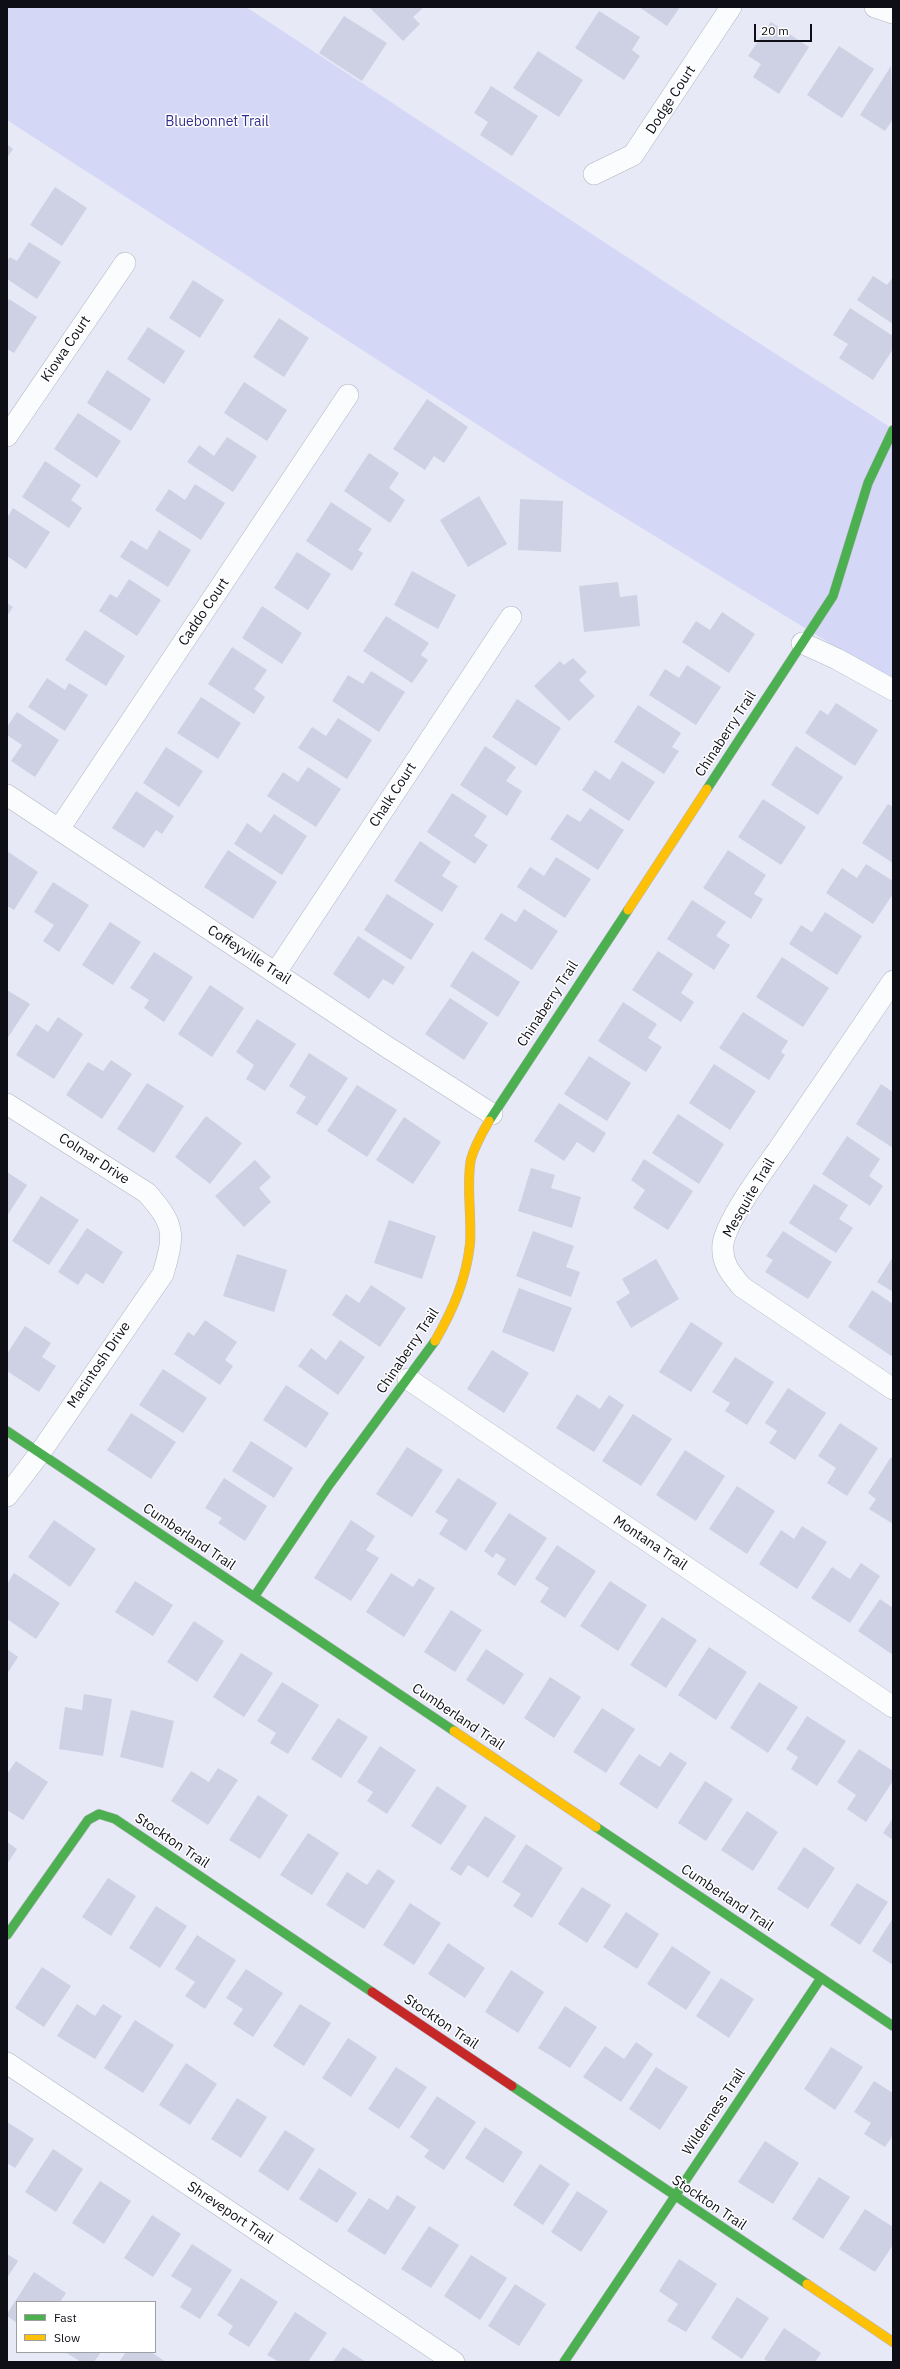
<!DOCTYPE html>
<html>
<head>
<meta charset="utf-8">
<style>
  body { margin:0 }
  #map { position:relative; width:900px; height:2369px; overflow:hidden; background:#e7e9f7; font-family:"IBM Plex Sans",sans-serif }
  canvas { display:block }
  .frame { position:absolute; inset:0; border:8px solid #0d0e16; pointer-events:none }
  .legend { position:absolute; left:16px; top:2301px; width:140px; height:52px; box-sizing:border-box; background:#fff; border:1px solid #9e9fa2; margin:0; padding:5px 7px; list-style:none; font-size:12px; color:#0d0e16 }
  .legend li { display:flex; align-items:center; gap:8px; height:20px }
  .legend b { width:20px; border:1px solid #9e9fa2 }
  .scale { position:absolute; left:754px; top:24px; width:58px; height:18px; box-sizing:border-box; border:2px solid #0d0e16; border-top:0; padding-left:5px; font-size:12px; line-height:14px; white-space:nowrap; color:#0d0e16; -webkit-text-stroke:3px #fff; paint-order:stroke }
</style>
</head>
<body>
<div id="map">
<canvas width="900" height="2369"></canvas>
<div class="frame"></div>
<ul class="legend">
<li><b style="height:5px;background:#4caf50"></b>Fast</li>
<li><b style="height:5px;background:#ffc107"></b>Slow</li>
</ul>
<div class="scale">20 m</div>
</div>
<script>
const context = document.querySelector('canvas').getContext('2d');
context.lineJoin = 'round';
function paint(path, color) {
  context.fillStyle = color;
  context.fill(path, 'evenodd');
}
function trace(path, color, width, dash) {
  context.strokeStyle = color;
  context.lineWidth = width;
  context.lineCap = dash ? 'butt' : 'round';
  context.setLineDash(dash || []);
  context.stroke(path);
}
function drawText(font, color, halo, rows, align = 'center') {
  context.font = font + ' "IBM Plex Sans",sans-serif';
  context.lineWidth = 3;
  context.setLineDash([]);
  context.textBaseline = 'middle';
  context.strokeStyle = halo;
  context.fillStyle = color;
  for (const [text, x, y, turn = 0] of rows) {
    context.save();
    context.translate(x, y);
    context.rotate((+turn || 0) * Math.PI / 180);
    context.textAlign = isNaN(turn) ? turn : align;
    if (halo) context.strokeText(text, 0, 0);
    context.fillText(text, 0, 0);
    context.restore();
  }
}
const green = new Path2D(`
  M7,7H246L723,320L893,429V682L560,478L7,120Z`);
const building = new Path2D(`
  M369,7H424L413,17L420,24L403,41Z
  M639,7H680L667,26Z
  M599,11L640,37L632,50L640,56L624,80L575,48Z
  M344,16L387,43L362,81L319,53Z
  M771,22L809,47L779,94L753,77L761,64L748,56Z
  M839,46L874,69L842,118L807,95Z
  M538,51L583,80L559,117L513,88Z
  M891,66L893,119L885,131L860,115Z
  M491,86L538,116L512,156L480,135L488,122L474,113Z
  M7,144L13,149L7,158Z
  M55,187L87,208L62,246L30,225Z
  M29,242L61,262L37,299L7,279V261L10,257L17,261Z
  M873,276L887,285L893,277V324L857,300Z
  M193,280L224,300L200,338L169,318Z
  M9,299L37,317L14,353L7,349V303Z
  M850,308L893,336V349L873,380L839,358L848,344L833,335Z
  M279,318L309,338L284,377L253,357Z
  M148,327L185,351L164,384L127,359Z
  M107,370L151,399L131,431L87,403Z
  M244,382L287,410L267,441L224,413Z
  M427,399L468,427L444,463L434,456L425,470L393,449Z
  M78,413L121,441L97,478L54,449Z
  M227,437L257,456L233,492L187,462L199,445L214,456Z
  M369,453L399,473L389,488L405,500L390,523L344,491Z
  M45,461L81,485L71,500L82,508L69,528L22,497Z
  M195,484L225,503L201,540L155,510L169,489L185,500Z
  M479,496L507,544L468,567L440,520Z
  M520,499L563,501L561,552L518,550Z
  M331,502L372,529L358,550L363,553L352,571L306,541Z
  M13,508L50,532L26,569L7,556V518Z
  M159,530L191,550L168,587L120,557L131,540L147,550Z
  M297,552L331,574L308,610L274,588Z
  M412,571L456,595L438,629L394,605Z
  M129,579L161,600L137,636L99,611L110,594L117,598Z
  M618,582L620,597L637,595L640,626L584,632L579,586Z
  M7,603L13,607L7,616Z
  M262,606L302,633L282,664L242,638Z
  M722,612L755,634L729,673L682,642L696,621L710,630Z
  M386,616L429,643L421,655L428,660L412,683L363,651Z
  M85,630L125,656L106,686L65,660Z
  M232,647L267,670L254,689L265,697L254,714L208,684Z
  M573,658L587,672L579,680L595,696L569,721L534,686L560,661L564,665Z
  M687,665L721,687L696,725L649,695L665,669L679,678Z
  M371,671L405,692L379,732L332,701L348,675L363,684Z
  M47,678L65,690L69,683L88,695L65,731L28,707Z
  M201,697L241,723L218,759L177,733Z
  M517,699L561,728L536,766L492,737Z
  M836,703L878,730L855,766L805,733L820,710L828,715Z
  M638,705L681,733L672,747L679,751L664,774L614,742Z
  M17,712L59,740L35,777L11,761L22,745L7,735V727Z
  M338,718L372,740L347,779L298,748L312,727L326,736Z
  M485,746L516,767L506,781L522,791L507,816L460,785Z
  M796,746L843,777L818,815L771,785Z
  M166,747L203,771L179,807L143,783Z
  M622,761L655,782L629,821L582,790L595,770L610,780Z
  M308,767L341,789L316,827L267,796L283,772L298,782Z
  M136,791L174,816L162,834L156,830L144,848L112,828Z
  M452,793L487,816L474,836L488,845L475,864L427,832Z
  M763,799L806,827L781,865L738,837Z
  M888,804L893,807V863L862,843Z
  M590,808L624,830L598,870L550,839L567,814L580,822Z
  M274,814L307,836L282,875L234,844L247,823L261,833Z
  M420,841L451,862L442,876L458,886L442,912L394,881Z
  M228,850L277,882L253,919L204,887Z
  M728,850L766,875L754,894L763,899L751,919L703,888Z
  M7,851L38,872L14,910L7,906Z
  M556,857L591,879L565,918L517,887L530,867L544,876Z
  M866,864L893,881V894L873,924L826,893L842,868L857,878Z
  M53,882L89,905L59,952L43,941L54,925L34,912Z
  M387,894L434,924L411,960L364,930Z
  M692,900L726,922L716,936L730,945L714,970L667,939Z
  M524,909L558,931L532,970L484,939L501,913L516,922Z
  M825,912L862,936L837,975L789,944L801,925L812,932Z
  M110,922L141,942L113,985L82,965Z
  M358,936L405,967L393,985L383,979L369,999L333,974Z
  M472,951L520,982L498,1017L450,986Z
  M658,951L693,974L681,993L694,1002L681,1022L632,990Z
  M154,952L193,977L164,1022L144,1008L149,1000L130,988Z
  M782,957L829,988L803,1027L756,997Z
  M210,985L244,1008L212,1057L178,1034Z
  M7,990L30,1004L7,1039Z
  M450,998L488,1023L464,1060L425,1034Z
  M623,1002L657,1024L648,1038L662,1047L646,1072L598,1041Z
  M743,1012L788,1041L781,1052L785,1055L769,1080L719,1048Z
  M58,1017L83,1034L54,1079L16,1055L36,1024L48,1032Z
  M257,1019L296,1044L265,1091L246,1079L254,1065L236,1052Z
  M309,1053L348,1078L317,1126L296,1113L306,1097L289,1086Z
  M589,1056L631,1083L607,1121L564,1094Z
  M111,1060L132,1074L102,1119L66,1095L88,1062L103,1071Z
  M714,1064L756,1091L730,1130L689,1103Z
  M147,1083L184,1106L154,1153L117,1129Z
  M881,1084L893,1092V1148L856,1124Z
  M357,1085L397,1110L367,1157L327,1131Z
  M559,1103L606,1133L594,1153L577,1142L564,1161L534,1141Z
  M678,1114L724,1144L699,1184L652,1153Z
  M206,1116L242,1143L210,1184L175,1157Z
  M404,1117L441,1142L413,1184L376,1160Z
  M847,1136L880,1159L869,1176L883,1186L870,1206L822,1174Z
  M644,1159L693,1191L668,1230L633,1208L645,1190L631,1180Z
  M255,1160L271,1177L259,1188L271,1202L244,1227L215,1196Z
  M531,1168L555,1175L551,1188L581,1197L572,1228L518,1211Z
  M7,1172L27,1185L7,1216Z
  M814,1184L848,1205L839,1219L853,1228L836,1253L789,1223Z
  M41,1196L79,1220L49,1265L12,1241Z
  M389,1220L436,1236L422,1279L374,1263Z
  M87,1228L123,1252L103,1284L86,1273L78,1285L58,1272Z
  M533,1231L574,1246L566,1267L580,1272L571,1297L516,1276Z
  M783,1231L832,1262L808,1299L765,1272L773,1260L766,1256Z
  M237,1254L287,1270L274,1312L223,1296Z
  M893,1257V1292L877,1282Z
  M656,1259L679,1299L631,1328L616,1302L630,1293L622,1279Z
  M371,1285L406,1308L380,1347L332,1315L346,1294L359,1303Z
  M519,1288L572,1308L554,1352L502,1332Z
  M872,1290L893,1304V1357L848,1327Z
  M205,1320L237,1342L225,1360L233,1366L220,1385L174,1354L188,1332L194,1336Z
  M691,1322L723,1343L691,1392L659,1372Z
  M25,1326L51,1343L42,1357L56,1366L39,1392L7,1371V1354Z
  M340,1340L365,1357L338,1395L298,1366L311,1348L326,1360Z
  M492,1350L529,1373L504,1413L467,1389Z
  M735,1357L774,1382L747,1425L725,1411L730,1403L712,1392Z
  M163,1369L207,1398L183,1433L139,1405Z
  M286,1385L329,1413L306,1448L263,1420Z
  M788,1388L826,1413L795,1460L769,1443L777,1431L765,1423Z
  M577,1394L600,1409L609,1395L624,1405L594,1452L556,1428Z
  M131,1413L176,1442L151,1479L107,1450Z
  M633,1414L672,1439L641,1486L602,1461Z
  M840,1423L878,1448L847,1496L827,1483L836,1468L818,1456Z
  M251,1441L293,1468L274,1498L232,1471Z
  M407,1447L443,1470L412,1517L376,1494Z
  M685,1450L725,1476L696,1521L656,1495Z
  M891,1457L893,1459V1524L869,1509L876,1499L868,1493Z
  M224,1478L267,1506L245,1541L218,1523L222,1518L205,1508Z
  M458,1478L497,1503L466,1551L439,1534L448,1520L435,1512Z
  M737,1486L775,1511L747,1554L709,1529Z
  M509,1513L547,1538L515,1586L497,1574L506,1559L496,1553L493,1558L484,1551Z
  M54,1520L96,1549L70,1587L28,1557Z
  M351,1520L375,1536L366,1550L379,1558L351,1601L314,1578Z
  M802,1526L827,1542L797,1589L759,1564L781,1530L794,1539Z
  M557,1545L596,1571L565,1618L540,1602L549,1588L535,1579Z
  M861,1563L880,1576L850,1623L811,1598L832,1567L850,1579Z
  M14,1573L60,1603L36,1639L7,1619V1584Z
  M391,1573L413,1587L419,1578L435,1588L404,1637L366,1612Z
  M135,1581L173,1605L153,1636L115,1612Z
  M610,1581L647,1605L618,1651L580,1626Z
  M880,1599L893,1608V1655L858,1631Z
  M451,1610L482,1630L455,1672L424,1652Z
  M662,1617L697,1640L666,1688L630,1665Z
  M194,1621L224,1641L197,1682L167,1662Z
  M709,1647L747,1672L716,1720L678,1695Z
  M7,1649L18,1657L7,1674Z
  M486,1649L524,1674L504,1705L466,1680Z
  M241,1653L273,1673L244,1717L213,1697Z
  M550,1677L581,1697L554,1738L524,1718Z
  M282,1682L319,1705L288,1754L270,1743L276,1733L257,1721Z
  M759,1682L798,1707L768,1753L730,1728Z
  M84,1694L112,1699L103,1756L59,1749L65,1707L82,1710Z
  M602,1708L635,1729L606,1773L573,1752Z
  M131,1710L174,1721L163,1768L120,1757Z
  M807,1716L846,1741L817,1786L791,1769L798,1757L786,1749Z
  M338,1718L368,1737L341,1778L311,1759Z
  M380,1746L416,1770L387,1814L367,1801L373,1792L357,1782Z
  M859,1749L893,1771V1781L866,1822L847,1809L856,1795L837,1782Z
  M670,1752L687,1763L657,1809L619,1784L639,1754L660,1767Z
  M16,1761L48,1782L23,1820L7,1810V1774Z
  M218,1768L238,1780L208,1825L171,1801L191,1771L209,1782Z
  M705,1781L733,1799L706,1841L678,1823Z
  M437,1786L467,1806L441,1845L411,1826Z
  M258,1795L288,1815L260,1859L229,1840Z
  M747,1811L778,1832L753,1871L721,1850Z
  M485,1816L516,1836L488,1878L468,1865L461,1876L450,1869Z
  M893,1818V1840L883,1833Z
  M308,1833L339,1853L312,1895L280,1875Z
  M7,1842L17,1849L7,1864Z
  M526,1844L563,1868L532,1918L513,1906L521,1894L502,1882Z
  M804,1847L835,1868L808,1909L777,1889Z
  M378,1869L395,1881L364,1929L326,1905L347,1872L367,1885Z
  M108,1878L136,1896L111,1936L82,1917Z
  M857,1883L888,1902L860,1945L830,1925Z
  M582,1887L611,1905L587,1943L558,1924Z
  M410,1903L441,1923L414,1965L383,1945Z
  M156,1906L187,1926L160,1968L129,1948Z
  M626,1912L659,1934L637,1969L603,1947Z
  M893,1918V1965L872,1951Z
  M197,1935L236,1960L205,2009L185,1996L195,1982L175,1969Z
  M448,1943L485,1968L465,1998L428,1974Z
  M672,1946L711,1972L686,2010L647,1984Z
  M42,1967L71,1986L44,2027L15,2008Z
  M246,1969L283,1993L253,2037L233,2024L243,2009L226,1998Z
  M511,1970L544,1992L518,2033L485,2012Z
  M721,1978L754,1999L729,2038L696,2016Z
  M77,2004L95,2016L103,2004L122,2016L95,2059L57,2036Z
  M300,2004L331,2023L304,2066L273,2046Z
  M565,2006L597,2027L570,2068L538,2048Z
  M135,2020L174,2045L143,2093L104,2068Z
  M348,2038L377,2057L351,2097L322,2078Z
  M636,2042L653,2054L621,2102L583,2077L605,2046L624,2059Z
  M831,2047L863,2067L835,2110L804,2089Z
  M186,2063L217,2084L190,2125L159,2105Z
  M396,2067L427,2087L399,2129L368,2109Z
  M656,2067L688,2087L660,2130L629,2109Z
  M874,2081L893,2093V2135L885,2147L864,2134L871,2123L854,2112Z
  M437,2096L476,2122L444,2170L424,2157L429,2150L410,2137Z
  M237,2098L267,2117L241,2158L211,2139Z
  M7,2122L34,2139L15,2168L7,2163Z
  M485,2127L523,2152L503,2183L465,2158Z
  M285,2130L315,2149L288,2191L258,2171Z
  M765,2141L799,2163L773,2204L738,2182Z
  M53,2149L83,2169L56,2212L25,2192Z
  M540,2164L570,2184L543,2225L513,2205Z
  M319,2168L357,2193L337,2223L299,2199Z
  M819,2177L850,2197L823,2239L792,2219Z
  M100,2181L131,2201L104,2244L72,2223Z
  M577,2191L608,2211L581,2252L551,2232Z
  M397,2195L416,2207L385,2255L347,2231L369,2198L388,2210Z
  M865,2209L893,2227V2245L875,2272L839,2249Z
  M152,2215L181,2234L153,2277L124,2258Z
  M429,2226L459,2245L431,2288L401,2269Z
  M192,2244L232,2270L200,2319L180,2307L192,2289L171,2276Z
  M7,2254L18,2261L7,2278Z
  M471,2255L507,2278L480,2320L444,2296Z
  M679,2259L717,2284L686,2332L667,2321L678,2304L659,2291Z
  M34,2272L66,2293L60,2302H17V2323L7,2316V2314Z
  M241,2278L278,2302L249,2347L228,2334L233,2326L217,2315Z
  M515,2284L546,2304L519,2346L488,2326Z
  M737,2297L769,2318L742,2359L711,2338Z
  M295,2312L327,2333L308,2362H279L267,2355Z
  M784,2328L821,2353L815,2362H769L764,2359Z
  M343,2347L366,2362H333Z
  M65,2352H101L94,2362H81Z
  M126,2352H151L166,2362H119Z`);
const street = new Path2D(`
  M875,7L893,13
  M594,174L633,155L731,7
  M7,436L125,263
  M802,643L837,659L893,690
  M7,795L384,1045L492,1114
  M59,829L348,395
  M276,972L511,617
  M893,981C855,1037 816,1094 778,1150C763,1171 726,1221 723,1244C721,1263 731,1274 742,1287L893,1389
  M7,1104L147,1193C175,1225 175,1233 163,1274L40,1453L7,1496
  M408,1379L893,1707
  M7,2063L454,2362`);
const fast = new Path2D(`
  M707,789L833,596L868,483L893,430
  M489,1121L628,910
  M7,1431L454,1731
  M254,1597L329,1485L435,1341
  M596,1827L893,2026
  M7,1935L88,1820L99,1814L115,1819L372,1992
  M512,2086L807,2284
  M564,2362L821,1978`);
const slow = new Path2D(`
  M628,910L707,789
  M435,1341C453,1310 466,1280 470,1244C472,1219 466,1182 471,1159C475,1145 482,1133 489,1121
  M454,1731L596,1827
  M807,2284L893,2342`);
const jam = new Path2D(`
  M372,1992L512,2086`);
const streetNames = [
  ["Dodge Court",671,100,-57],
  ["Kiowa Court",66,349,-56],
  ["Caddo Court",204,612,-56],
  ["Chinaberry Trail",726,734,-57],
  ["Chalk Court",393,795,-57],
  ["Coffeyville Trail",249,955,33],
  ["Chinaberry Trail",548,1004,-57],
  ["Colmar Drive",94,1159,33],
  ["Mesquite Trail",749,1198,-60],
  ["Chinaberry Trail",408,1351,-56],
  ["Macintosh Drive",99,1365,-56],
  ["Cumberland Trail",189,1537,34],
  ["Montana Trail",650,1543,34],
  ["Cumberland Trail",458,1717,34],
  ["Stockton Trail",172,1841,34],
  ["Cumberland Trail",727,1898,34],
  ["Stockton Trail",441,2022,34],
  ["Wilderness Trail",714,2112,-56],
  ["Stockton Trail",709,2203,34],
  ["Shreveport Trail",230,2213,34]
];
const parkNames = [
  ["Bluebonnet Trail",217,122]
];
paint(green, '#d4d8f6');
paint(building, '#ced1e3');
trace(street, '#b3b4bf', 22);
trace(fast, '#b3b4bf', 10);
trace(slow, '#b3b4bf', 10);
trace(jam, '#b3b4bf', 10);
trace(street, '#fbfcfe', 21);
trace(fast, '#4caf50', 9);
trace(slow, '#ffc107', 9);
trace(jam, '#c62828', 9);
drawText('14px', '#0d0e16', '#fff', streetNames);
drawText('14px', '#35308e', '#fff', parkNames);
</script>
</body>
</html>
